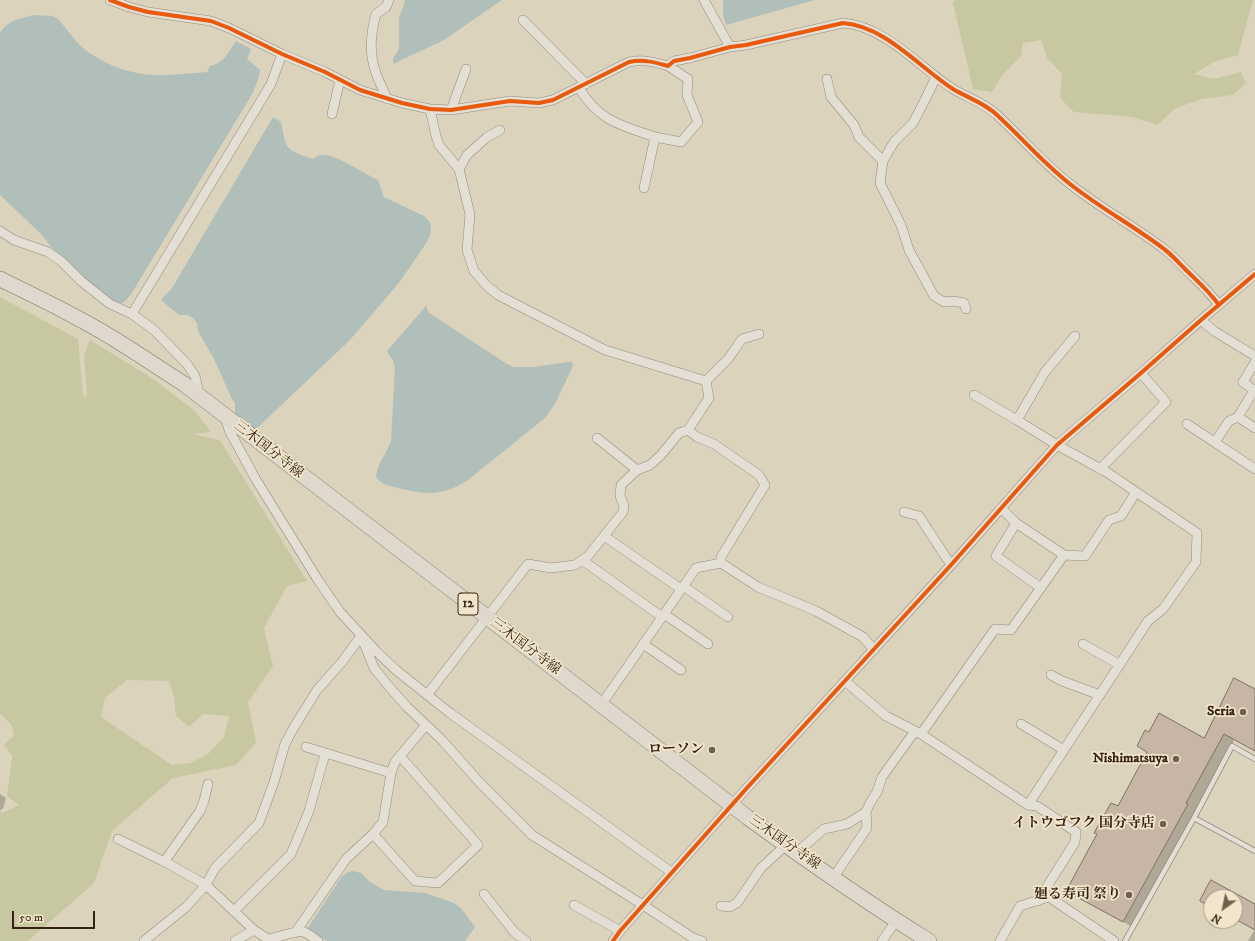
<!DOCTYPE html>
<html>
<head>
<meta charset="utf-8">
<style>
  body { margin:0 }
  #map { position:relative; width:1255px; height:941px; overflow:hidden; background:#dcd3bd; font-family:"IM FELL DW Pica",serif }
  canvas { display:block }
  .north { position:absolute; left:1203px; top:889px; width:40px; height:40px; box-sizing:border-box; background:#f1e6cc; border:1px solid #a69782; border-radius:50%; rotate:213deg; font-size:11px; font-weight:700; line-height:16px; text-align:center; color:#362113 }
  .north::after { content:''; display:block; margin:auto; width:14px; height:18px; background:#705f4e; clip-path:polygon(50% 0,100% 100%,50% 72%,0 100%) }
  .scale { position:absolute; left:12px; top:911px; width:83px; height:18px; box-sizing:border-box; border:2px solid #362113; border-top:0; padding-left:5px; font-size:12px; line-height:14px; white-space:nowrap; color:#362113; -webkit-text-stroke:3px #f1e6cc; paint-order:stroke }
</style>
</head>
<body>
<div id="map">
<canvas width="1255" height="941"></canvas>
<div class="north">N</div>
<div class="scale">50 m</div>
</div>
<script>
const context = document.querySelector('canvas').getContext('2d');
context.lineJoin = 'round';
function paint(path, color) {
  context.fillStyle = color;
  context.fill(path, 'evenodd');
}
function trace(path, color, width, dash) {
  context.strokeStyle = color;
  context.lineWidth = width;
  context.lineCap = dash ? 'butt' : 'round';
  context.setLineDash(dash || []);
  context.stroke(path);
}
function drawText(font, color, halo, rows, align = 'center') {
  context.font = font + ' "IM FELL DW Pica","Noto Serif JP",serif';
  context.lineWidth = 3.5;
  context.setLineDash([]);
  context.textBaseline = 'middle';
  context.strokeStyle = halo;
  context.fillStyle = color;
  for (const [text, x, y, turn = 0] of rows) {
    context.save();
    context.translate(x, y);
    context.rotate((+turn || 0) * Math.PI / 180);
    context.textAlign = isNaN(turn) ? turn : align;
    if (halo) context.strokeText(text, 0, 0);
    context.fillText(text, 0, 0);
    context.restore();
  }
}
const green = new Path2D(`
  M956,0H1254L1251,7L1238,55L1214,62L1194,74L1213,79L1241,72L1246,83L1233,95L1202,99L1176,108L1157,125L1133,117L1074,112L1060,98L1062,74L1047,58L1041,40L1023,43L1021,56L1001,77L992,92L973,89L953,3Z
  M0,297L78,339L83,396L87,397L84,355L90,340L152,378L195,411L211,432L192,434L220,440L307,581L287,586L264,628L273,666L248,702L256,743L236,765L173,778L112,831L94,883L28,941H0V813H2L19,805L7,796L12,756L4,744L14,736L12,725L0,714ZM127,680L169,681L174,697L176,716L189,727L203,714L229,716L224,737L208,754L190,763L172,765L101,717L105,698Z`);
const water = new Path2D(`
  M405,0H502L444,40L393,64V59L399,48V17L404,5Z
  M723,0H815L726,25L723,14Z
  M35,15L52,16L57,18C66,27 73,39 83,48C90,54 99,59 107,63C142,80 170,75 207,72L210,66C225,63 228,52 236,41L251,49L247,59L260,70C258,82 254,91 248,101L130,296L123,303H119L112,301L104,295L100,290L87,281L52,248L42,235L0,195V33C9,19 20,19 35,15Z
  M273,117L281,122C287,151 284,148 312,159C316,157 319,154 324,155C337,155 365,174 378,180L384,197L424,216L430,222L431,228L430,236L425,245L398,284L350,340L255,430L235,415V403L231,397L214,359L198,331L197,323L193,318L187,315H179L161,300L172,288Z
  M426,306L428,312L507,364L514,367H533L568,362H571L573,364L572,368L555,404L545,418L468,480C438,500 418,493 386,485L382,483L376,477C377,464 387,453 391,441L395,368L393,361L387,351Z
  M352,871L361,873L370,882L384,890L425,893L452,902L461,908L475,927L465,941H327L307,929L342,876L348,872Z`);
const shadow = new Path2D(`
  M1255,690V750L1235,739L1196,809L1134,928L1067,890L1118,807L1204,739Z
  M0,794L6,798L3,809H1L0,813Z
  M1212,882L1255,905V941H1248L1255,929L1235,919V897H1211V906L1202,900Z`);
const building = new Path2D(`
  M1234,678L1255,689V751L1224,734L1186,803L1188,804L1123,922L1066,891L1097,834L1094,833L1111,803L1118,806L1147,752L1137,746L1145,730L1149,732L1159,713L1204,738Z
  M1211,880L1255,904V930L1235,919V897H1211V907L1200,901Z`);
const lane = new Path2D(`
  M1194,818L1232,746L1255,759
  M1125,941L1194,818L1255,851`);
const street = new Path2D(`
  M110,0L129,7L148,12L211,21L229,28L282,54L325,72L360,90L402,103L430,109L451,110L510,101L539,103L553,100L629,62C643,59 654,62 668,66L674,61L690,58L730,47L746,45L843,23C885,26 919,67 953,89C968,98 985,103 997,115C1022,138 1043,163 1070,184C1100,208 1134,226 1164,249C1171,254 1178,262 1184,268C1196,280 1209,291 1219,305
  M704,0L730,47
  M523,20L586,84
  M827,79L831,97L854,125L859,137L883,161L894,142L913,123L924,102L936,77
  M579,88C599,121 620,125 655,137L644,188
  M387,99C383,89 378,80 375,70C369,52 371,32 376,14L386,7L389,0
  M451,110L466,69
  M332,114L340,80
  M655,137L681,142L698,122L687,95L688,79L668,66
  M883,161L880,183L901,225L909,250L934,296L944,302L953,301L964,303L966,309
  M459,169L467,155L486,138L500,130
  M0,231L14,240L48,252L61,261L81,281L110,304L132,314L154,330L187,364L195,376L200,397
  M132,314L271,84L282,54
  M1201,320L1214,331L1255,356
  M706,381L728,359L742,339L759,334
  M974,395L1017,420
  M225,417L229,430L255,478L318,580L340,612L376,651L396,670L450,713L671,872
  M1238,417L1255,428
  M1187,424L1255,469
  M688,430L697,437L714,444L759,475L765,485L721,557V563L758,587L816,611L863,637L874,650
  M597,438L637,470
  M1215,442L1229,421L1238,417L1254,390L1243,382L1255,362
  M1100,469L1166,402L1141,373
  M904,512L919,516L951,565
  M1016,523L996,556L1041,588
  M604,536L681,589
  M1064,555L1085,556L1109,520L1121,516L1136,492
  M582,560L662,617
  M683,586L728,617
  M664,614L708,644
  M643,644L681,670
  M1083,644L1120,665
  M1051,675L1062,681L1100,695
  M845,681L886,716L921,734L1028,805L1037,806L1076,832L1075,842L1038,901
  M427,695L528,564L551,568L575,565L588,556L623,512L624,506L620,496L621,485L637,470L650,465L661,455L679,433L688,430L709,398L706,381L605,350L498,295L487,286L474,271L467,250L470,214L459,169L439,145L436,136L430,109
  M601,705L696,568L721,563
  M1021,724L1064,750
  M921,734L995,629L1011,630L1064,555L1016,523L1001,508
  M306,747L391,773
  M1028,805L1148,621L1163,609L1196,562L1197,533L1108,473L1057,445L1017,420L1045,372L1075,336
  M373,834L415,881L438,883L478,845L400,756
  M118,839L167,863L206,885L254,930L268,939C278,938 295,930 304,932C309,934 314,938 318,941
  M796,853L824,829L847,824L866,812
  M164,862L200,811L204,801L208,784
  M833,878L867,828L866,812L870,803L877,792L882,777L915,731
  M484,894L515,933L526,941
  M574,905L620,931
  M721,906L729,907L737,903L761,868L786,845
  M234,911L291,854L309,811L325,754
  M295,933L346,859L373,834L383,822L391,773L395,762L426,725
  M144,941L186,907L206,885L215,868L259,823L274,782L285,744L293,729L317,690L342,662L361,636L374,668L386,683L407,707L441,739L481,784L532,835L643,905L693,938L702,941
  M235,941L254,930
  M613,941L620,931L746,789L951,565L1057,445L1141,373L1201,320L1255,274
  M882,941L896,921
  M1000,941L1020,906L1049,897L1114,941`);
const primary = new Path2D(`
  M0,279C43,300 87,321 127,347C146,359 165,372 184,384L747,817C806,860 866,902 929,941`);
const cycleway = new Path2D(`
  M110,0L129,7L148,12L211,21L229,28L282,54L325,72L360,90L402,103L430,109L451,110L510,101L539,103L553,100L629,62C643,59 654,62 668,66L674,61L690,58L730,47L746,45L843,23C885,26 919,67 953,89C968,98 985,103 997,115C1022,138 1043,163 1070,184C1100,208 1134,226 1164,249C1171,254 1178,262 1184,268C1196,280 1209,291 1219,305
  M613,941L620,931L746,789L951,565L1057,445L1141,373L1201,320L1255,274`);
const markers = [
  [1243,712,4,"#705f4e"],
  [712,750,4,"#705f4e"],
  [1176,759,4,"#705f4e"],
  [1163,824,4,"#705f4e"],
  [1129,895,4,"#705f4e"]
];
const shields = [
  [468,604,20]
];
const shieldNames = [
  ["12",468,604]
];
const streetNames = [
  ["三木国分寺線",268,450,38],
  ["三木国分寺線",525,647,37],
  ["三木国分寺線",784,843,35]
];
const poiNames = [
  ["Seria",1235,712],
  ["ローソン",704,750],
  ["Nishimatsuya",1168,759],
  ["イトウゴフク 国分寺店",1155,824],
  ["廻る寿司 祭り",1121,895]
];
paint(green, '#c7c8a2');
paint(water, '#b1bfba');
paint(shadow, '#0003');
paint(building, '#c7b5a6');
trace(building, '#7b7266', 1);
trace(lane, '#928a7c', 6);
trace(street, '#928a7c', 10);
trace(primary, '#7b7266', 16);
trace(lane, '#e4dfd4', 4.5);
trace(street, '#e4dfd4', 9);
trace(primary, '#dfd9cd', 15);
trace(cycleway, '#e8590c', 4);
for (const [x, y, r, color] of markers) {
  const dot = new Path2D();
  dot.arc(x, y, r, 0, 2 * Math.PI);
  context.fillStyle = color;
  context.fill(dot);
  trace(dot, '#f1e6cc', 1.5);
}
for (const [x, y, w] of shields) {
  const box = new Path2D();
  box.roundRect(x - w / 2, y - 11, w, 22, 3);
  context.fillStyle = '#f1e6cc';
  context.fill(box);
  trace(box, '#362113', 1);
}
drawText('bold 13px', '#362113', null, shieldNames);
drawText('14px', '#362113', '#f1e6cc', streetNames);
drawText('bold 14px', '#362113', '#f1e6cc', poiNames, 'right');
</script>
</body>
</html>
